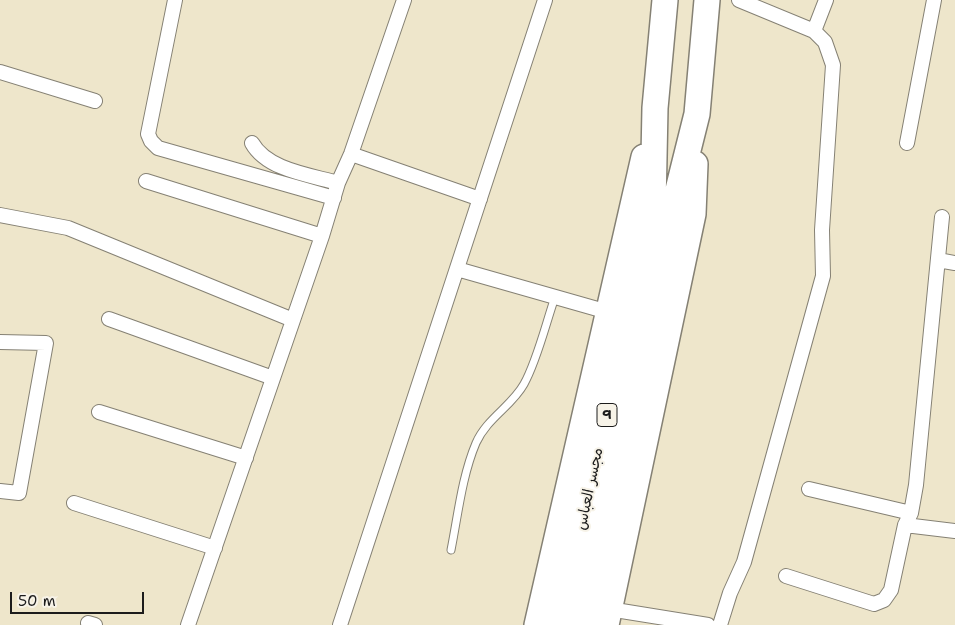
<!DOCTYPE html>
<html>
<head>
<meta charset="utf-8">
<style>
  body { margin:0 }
  #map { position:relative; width:955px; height:625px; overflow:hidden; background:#eee6cb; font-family:"Shantell Sans",sans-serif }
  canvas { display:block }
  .scale { position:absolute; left:10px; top:592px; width:134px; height:22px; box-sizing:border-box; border:2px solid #1c1c1c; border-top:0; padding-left:6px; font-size:15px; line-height:18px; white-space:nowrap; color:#1c1c1c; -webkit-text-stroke:4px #f7f3e8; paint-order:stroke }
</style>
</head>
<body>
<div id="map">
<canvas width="955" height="625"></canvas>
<div class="scale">50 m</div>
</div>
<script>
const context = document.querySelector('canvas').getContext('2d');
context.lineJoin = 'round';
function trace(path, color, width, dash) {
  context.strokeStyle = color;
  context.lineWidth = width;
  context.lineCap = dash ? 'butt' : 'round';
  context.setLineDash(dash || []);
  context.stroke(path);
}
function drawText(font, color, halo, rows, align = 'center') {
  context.font = font + ' "Shantell Sans","Playpen Sans Arabic",sans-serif';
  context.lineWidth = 4;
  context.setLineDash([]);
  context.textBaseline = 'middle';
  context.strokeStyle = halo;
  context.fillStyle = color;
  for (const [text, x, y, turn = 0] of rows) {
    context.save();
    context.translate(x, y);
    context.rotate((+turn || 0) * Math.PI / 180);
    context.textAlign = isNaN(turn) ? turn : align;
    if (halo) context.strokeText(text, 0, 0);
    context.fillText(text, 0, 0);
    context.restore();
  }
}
const lane = new Path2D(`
  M451,550C458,515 462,476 476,443C487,418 512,406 524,384C537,361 546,323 555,297`);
const street = new Path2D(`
  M175,0L148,134L151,141L158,148L334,198
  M814,31L826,0
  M0,72L95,101
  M252,143C267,170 310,175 338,183
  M907,143L934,0
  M351,154L480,199
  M146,181L322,236
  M0,215L68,228L293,320
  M938,260L955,263
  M457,269L608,312
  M109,319L273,378
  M0,342L46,343L19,493L0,491
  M99,412L246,458
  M809,489L911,513
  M74,503L215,548
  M905,525L955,531
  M786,576L874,604L884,600L891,590L905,525L911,513L916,485L942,217
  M609,609L708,625
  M88,623L95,625
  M188,625L322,236L338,183L351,154L404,0
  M340,625L545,0
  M720,625L730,593L744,562L823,276L822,230L833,65L825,42L814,31L739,0`);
const highway = new Path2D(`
  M537,625L644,157
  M560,625L653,206L655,108L665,0
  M581,625L673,210L697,114L707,0
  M606,625L693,214L695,164`);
const shields = [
  [607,415,20]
];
const shieldNames = [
  ["9",607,415]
];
const streetNames = [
  ["مجسر العباس",590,489,-78]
];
trace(lane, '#858174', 9);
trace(street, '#858174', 16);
trace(highway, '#858174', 28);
trace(lane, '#fff', 7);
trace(street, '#fff', 14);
trace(highway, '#fff', 25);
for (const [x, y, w] of shields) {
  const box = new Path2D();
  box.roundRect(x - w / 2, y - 11.5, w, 23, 4);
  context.fillStyle = '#f7f3e8';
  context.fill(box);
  trace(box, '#1c1c1c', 1);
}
drawText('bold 14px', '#1c1c1c', null, shieldNames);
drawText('15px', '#1c1c1c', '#f7f3e8', streetNames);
</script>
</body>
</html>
